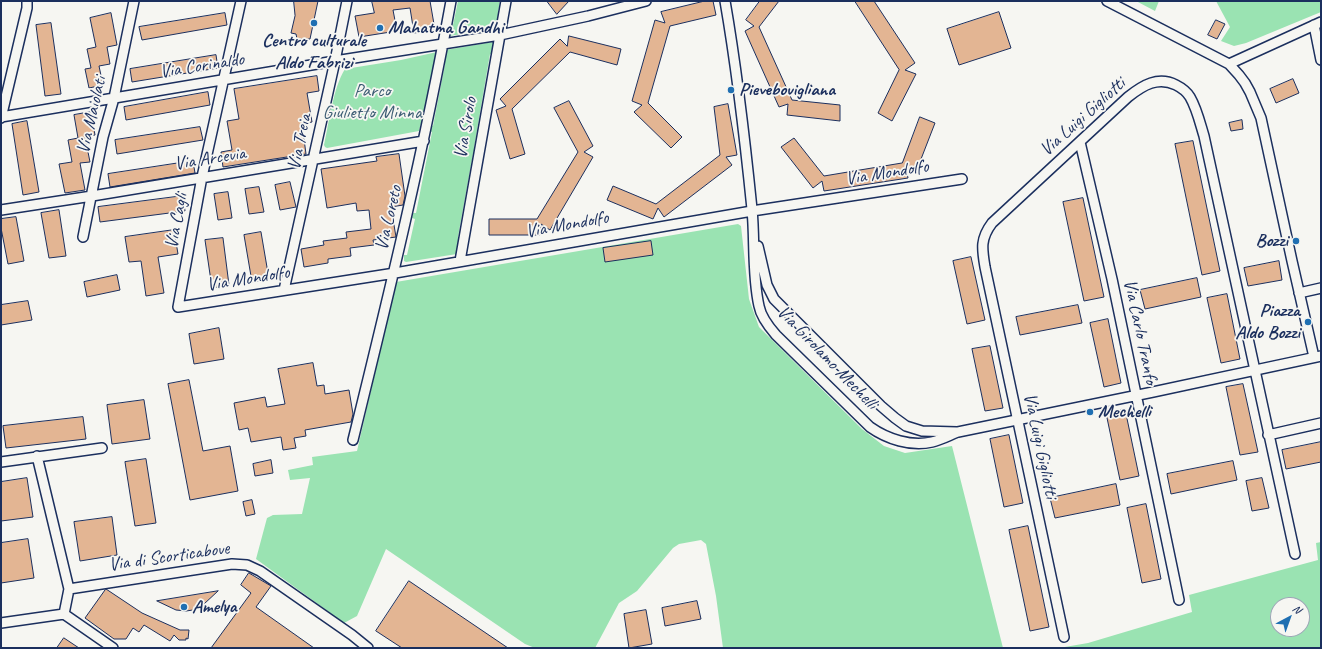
<!DOCTYPE html>
<html>
<head>
<meta charset="utf-8">
<style>
  body { margin:0 }
  #map { position:relative; width:1322px; height:649px; overflow:hidden; background:#f6f6f2; font-family:Caveat,sans-serif }
  canvas { display:block }
  .frame { position:absolute; inset:0; border:2px solid #1b2f5e; pointer-events:none }
  .north { position:absolute; left:1270px; top:597px; width:40px; height:40px; box-sizing:border-box; background:#f6f6f2; border:1px solid #9ea6b7; border-radius:50%; rotate:41deg; font-size:11px; font-weight:700; line-height:16px; text-align:center; color:#1b2f5e }
  .north::after { content:''; display:block; margin:auto; width:14px; height:18px; background:#1f6fb2; clip-path:polygon(50% 0,100% 100%,50% 72%,0 100%) }
</style>
</head>
<body>
<div id="map">
<canvas width="1322" height="649"></canvas>
<div class="frame"></div>
<div class="north">N</div>
</div>
<script>
const context = document.querySelector('canvas').getContext('2d');
context.lineJoin = 'round';
function paint(path, color) {
  context.fillStyle = color;
  context.fill(path, 'evenodd');
}
function trace(path, color, width, dash) {
  context.strokeStyle = color;
  context.lineWidth = width;
  context.lineCap = dash ? 'butt' : 'round';
  context.setLineDash(dash || []);
  context.stroke(path);
}
function drawText(font, color, halo, rows, align = 'center') {
  context.font = font + ' Caveat,sans-serif';
  context.lineWidth = 3.5;
  context.setLineDash([]);
  context.textBaseline = 'middle';
  context.strokeStyle = halo;
  context.fillStyle = color;
  for (const [text, x, y, turn = 0] of rows) {
    context.save();
    context.translate(x, y);
    context.rotate((+turn || 0) * Math.PI / 180);
    context.textAlign = isNaN(turn) ? turn : align;
    if (halo) context.strokeText(text, 0, 0);
    context.fillText(text, 0, 0);
    context.restore();
  }
}
const green = new Path2D(`
  M458,1H500L498,13L501,14L498,28L496,29L449,36L448,34L450,24L453,25Z
  M1136,1H1159L1155,11Z
  M1216,1H1321V12L1246,43L1234,46L1221,41L1230,27Z
  M493,42L494,43L493,54H490L474,148L477,149L476,154H473L458,237L462,238L457,254L406,262L404,261V255H407L415,219L412,218L413,213H416L432,132L429,131L430,125L433,126L445,64L442,63L445,50Z
  M437,52L438,56L419,131L327,148L325,147L324,145C329,123 333,88 345,69L401,60Z
  M738,224L741,226L749,299L759,327L862,429L884,446L905,453L952,446L1003,648H723L716,596L706,544L701,540L679,544L673,548L637,591L619,603L595,648H535L525,644L386,549L357,616L344,623L256,559L267,518L273,515L302,514L310,478L290,480L288,470L313,465L312,457L357,451L396,282Z
  M1321,542V648H1059L1088,643L1192,612L1189,595L1318,560L1316,543ZM1278,605H1302V629H1278Z`);
const building = new Path2D(`
  M294,1H318L310,39H297L296,34L291,33L295,16Z
  M372,1H430L435,30L414,33L410,8L393,10L397,31L359,37L355,16L374,13Z
  M547,1H569L557,14Z
  M705,1H713L716,15L670,26L648,103L682,137L671,148L634,112L642,105L632,101L655,20L665,23L661,12Z
  M760,1H779L759,27L792,100L840,105V121L787,115L788,104L779,107L745,31L754,26L746,20Z
  M855,1H874L915,63L905,70L916,74L892,121L878,113L899,70Z
  M999,12L1011,48L959,65L947,29Z
  M111,13L117,45L107,47L110,64L99,66L103,85L89,88L85,69L91,68L87,49L96,47L90,18Z
  M225,13L227,25L142,40L139,27Z
  M1216,20L1225,24L1217,39L1208,35Z
  M51,23L61,94L45,96L36,25Z
  M569,36L621,49L617,65L570,52L512,109L525,154L510,159L496,110L506,106L500,99L560,39L567,46Z
  M216,55L218,68L132,82L130,69Z
  M317,76L319,91L307,93L312,122L302,124L306,154L223,167L221,152L232,150L227,121L239,119L234,89Z
  M1293,79L1299,93L1276,103L1270,89Z
  M208,92L210,105L126,120L124,107Z
  M569,101L593,146L584,152L593,157L550,230L541,224L540,235H489V219H537L578,152L554,108Z
  M728,104L737,155L726,157L732,165L664,217L658,208L653,219L607,200L613,186L656,204L720,155L714,107Z
  M91,112L95,135L85,137L90,162L80,163L85,190L65,193L59,164L72,162L68,140L78,138L74,115Z
  M920,117L935,123L916,172L906,168L908,178L824,191L822,181L813,188L781,147L794,138L824,176L902,163Z
  M1242,120L1243,129L1231,131L1229,123Z
  M27,121L39,192L23,195L12,124Z
  M200,127L203,140L117,154L115,140Z
  M1193,141L1220,271L1202,275L1175,144Z
  M399,154L405,196L403,205L391,207L396,237L373,240L374,245L350,248L351,256L328,259V263L304,267L301,249L324,245L323,241L347,238L346,232L371,229L369,210L357,211L356,203L327,208L321,169L377,161L376,157Z
  M193,161L195,173L110,187L108,174Z
  M290,182L296,207L280,210L275,185Z
  M259,187L264,212L249,214L245,189Z
  M228,192L232,218L218,220L214,194Z
  M183,196L185,211L100,222L98,207Z
  M1083,198L1104,297L1084,301L1063,202Z
  M59,210L66,256L49,258L41,213Z
  M16,217L24,261L8,264L1,228V219Z
  M174,230L178,254L158,257L164,293L146,296L141,261L129,262L125,237Z
  M261,232L269,279L252,282L244,235Z
  M223,238L229,285L212,288L205,240Z
  M651,241L653,255L605,262L603,248Z
  M971,257L985,320L967,324L953,261Z
  M1279,261L1282,280L1248,286L1244,268Z
  M117,275L120,290L87,297L84,282Z
  M1197,278L1201,297L1145,309L1140,290Z
  M1227,294L1240,359L1221,363L1207,298Z
  M28,301L32,320L1,325V305Z
  M1078,305L1082,323L1020,335L1016,317Z
  M1108,319L1121,383L1104,387L1090,323Z
  M219,328L224,359L194,364L189,334Z
  M990,346L1003,408L985,411L972,349Z
  M313,363L317,386L324,385L325,394L349,390L353,414L351,422L305,430L306,436L294,438L296,448L283,450L281,437L251,442L248,428L239,430L234,403L265,397L267,407L285,404L278,369Z
  M189,380L203,451L230,446L238,491L190,500L168,384Z
  M1243,384L1258,452L1240,455L1226,387Z
  M144,400L150,439L112,444L107,405Z
  M1125,409L1139,476L1120,480L1106,413Z
  M83,417L86,439L6,448L3,426Z
  M1009,435L1023,503L1004,507L990,439Z
  M1321,442V462L1286,469L1282,450Z
  M146,459L156,523L135,526L125,462Z
  M271,460L273,473L255,476L253,464Z
  M1233,461L1237,480L1171,494L1167,474Z
  M27,478L33,517L1,521V482Z
  M1262,478L1269,508L1252,511L1246,481Z
  M1116,484L1120,505L1055,518L1050,498Z
  M252,500L255,514L246,516L243,502Z
  M1146,504L1161,579L1142,583L1127,508Z
  M112,517L117,555L80,561L74,522Z
  M1028,526L1049,627L1030,631L1009,530Z
  M28,539L34,578L1,583V543Z
  M249,573L271,586L256,607L314,648H211L251,593L241,585Z
  M409,581L508,648H402L376,631Z
  M106,589L142,613L180,630H189L188,639L186,638V640H179L174,635L170,641L144,625L139,632L133,628L126,639H114L85,618L105,590Z
  M218,591L204,604L193,610L186,611L176,610L157,601Z
  M697,601L701,619L665,626L662,608Z
  M646,610L652,644L629,648L624,614Z
  M64,638L79,648H57Z`);
const street = new Path2D(`
  M241,1L202,177L178,307L395,273L752,211L962,179
  M725,1C737,70 745,140 752,209C755,241 752,275 759,306C761,317 769,327 776,335L870,427C887,439 911,447 932,442C941,440 950,435 958,432L1153,392L1321,356
  M1107,1L1229,64L1239,75L1245,83L1250,92L1261,118L1292,261L1314,357
  M1314,25L1321,60
  M1229,64L1321,22
  M1,117L335,61L500,35L588,16L646,1
  M1,118L27,8V1
  M1080,142L1112,279L1179,600
  M1,210L92,196L424,141
  M83,237L103,137L114,98L134,1
  M758,246L767,285L774,299L881,406L895,418L906,426L922,431L957,432
  M460,261L506,1
  M284,290L335,61L347,1
  M1299,293L1321,288
  M1268,435L1321,423
  M353,440C389,294 424,149 451,1
  M37,456L69,589L64,614
  M1,462L102,448
  M69,589L232,564L247,565L260,571L352,635L368,648
  M1,623L64,614L113,648
  M1064,637L985,267C982,249 980,239 992,223L1128,97C1143,85 1158,76 1176,85C1182,88 1187,92 1190,97C1197,109 1200,123 1204,136L1295,554`);
const markers = [
  [314,23,4,"#1f6fb2"],
  [380,28,4,"#1f6fb2"],
  [731,90,4,"#1f6fb2"],
  [1296,241,4,"#1f6fb2"],
  [1308,322,4,"#1f6fb2"],
  [1090,412,4,"#1f6fb2"],
  [184,607,4,"#1f6fb2"]
];
const poiNames = [
  ["Mahatma Gandhi",388,28],
  ["Centro culturale",314,41,"center"],
  ["Aldo Fabrizi",314,63,"center"],
  ["Pievebovigliana",739,90],
  ["Bozzi",1288,241,"right"],
  ["Piazza",1300,311,"right"],
  ["Aldo Bozzi",1300,333,"right"],
  ["Mechelli",1098,412],
  ["Amelya",192,607]
];
const streetNames = [
  ["Via Corinaldo",202,66,-9],
  ["Via Maiolati",92,115,-77],
  ["Via Luigi Gigliotti",1083,117,-42],
  ["Via Sirolo",466,128,-80],
  ["Via Treia",300,142,-78],
  ["Via Arcevia",210,159,-9],
  ["Via Mondolfo",887,173,-9],
  ["Via Loreto",389,218,-77],
  ["Via Cagli",177,221,-79],
  ["Via Mondolfo",567,225,-10],
  ["Via Mondolfo",248,279,-9],
  ["Via Carlo Tranfo",1140,332,78],
  ["Via Girolamo Mechelli",827,358,46],
  ["Via Luigi Gigliotti",1040,446,78],
  ["Via di Scorticabove",169,557,-8]
];
const parkNames = [
  ["Parco",372,91],
  ["Giulietto Minna",372,113]
];
paint(green, '#9ae3b2');
paint(building, '#e3b593');
trace(building, '#1b2f5e', 1);
trace(street, '#1b2f5e', 12);
trace(street, '#f6f6f2', 9);
for (const [x, y, r, color] of markers) {
  const dot = new Path2D();
  dot.arc(x, y, r, 0, 2 * Math.PI);
  context.fillStyle = color;
  context.fill(dot);
  trace(dot, '#f6f6f2', 1.5);
}
drawText('bold 19px', '#1b2f5e', '#f6f6f2', poiNames, 'left');
drawText('19px', '#1b2f5e', '#f6f6f2', streetNames);
drawText('19px', '#3b5c73', '#f6f6f2', parkNames);
</script>
</body>
</html>
